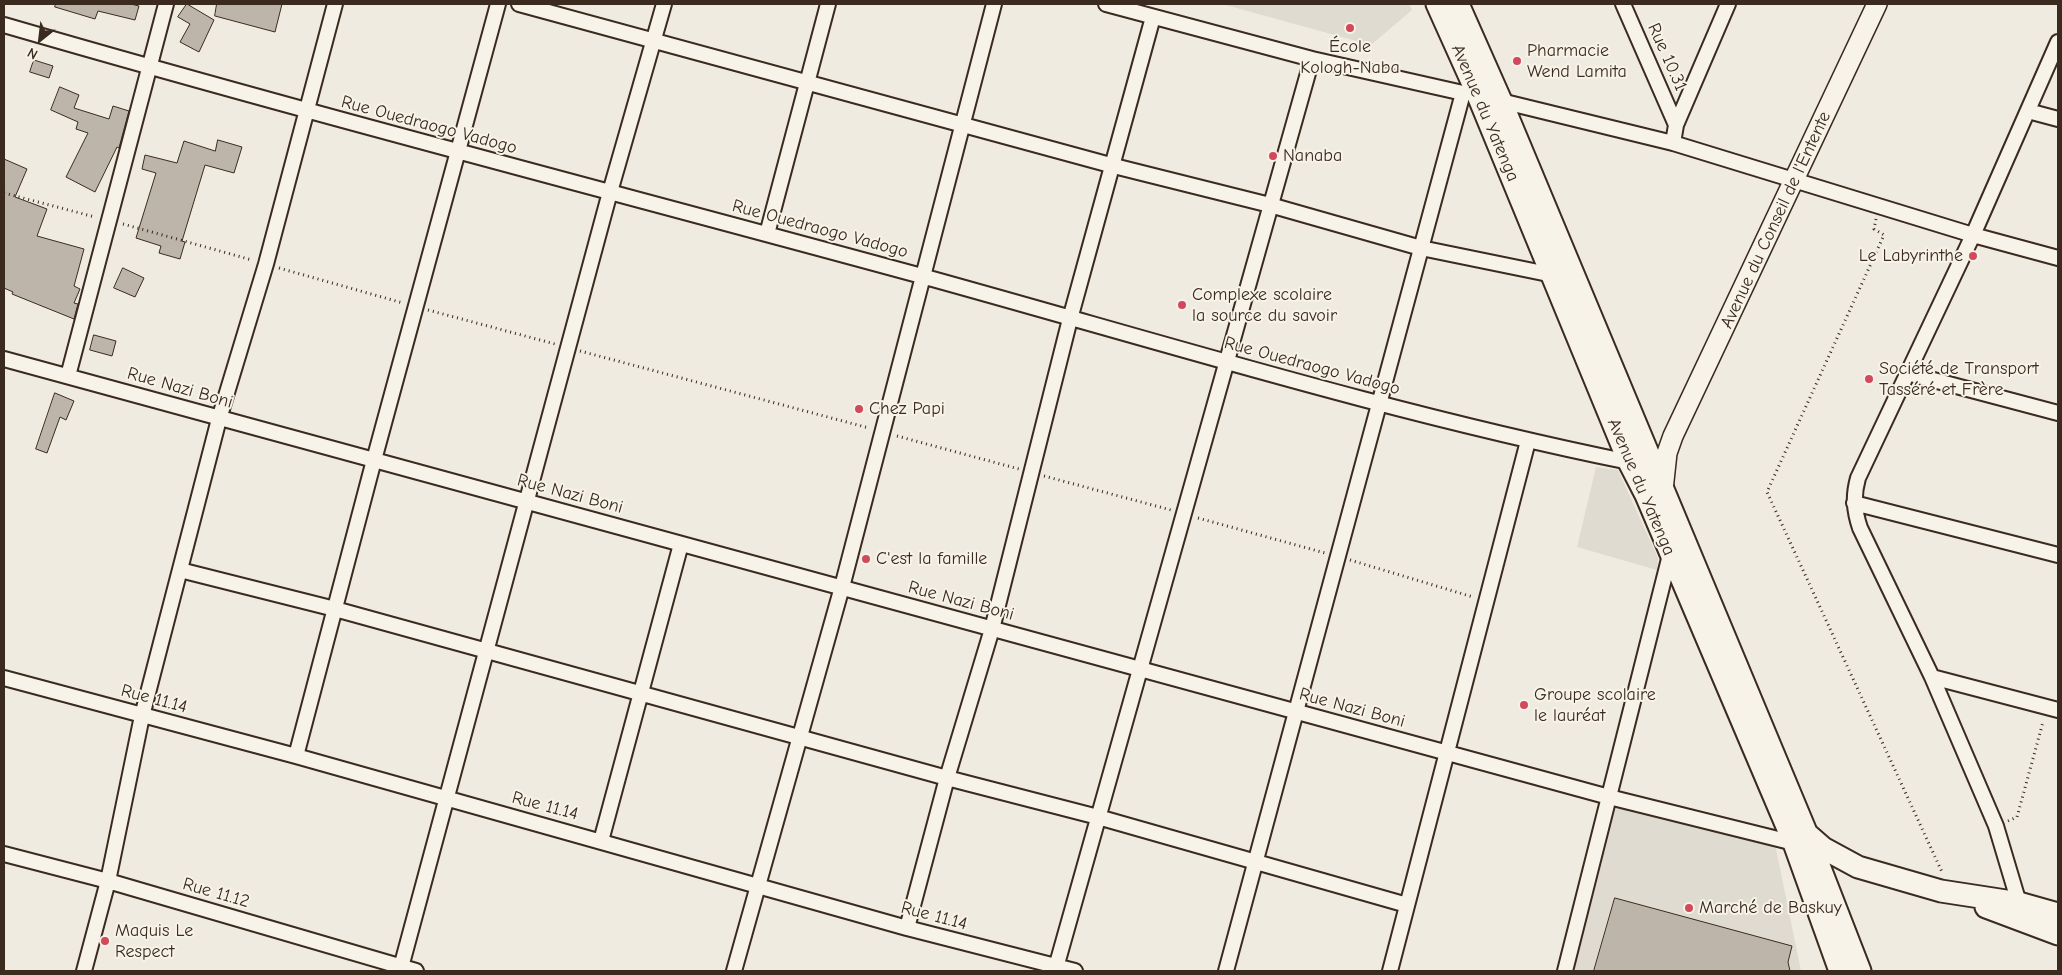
<!DOCTYPE html>
<html>
<head>
<meta charset="utf-8">
<style>
  body { margin:0 }
  #map { position:relative; width:2062px; height:975px; overflow:hidden; background:#efebe0; font-family:"Comic Neue",sans-serif }
  canvas { display:block }
  .frame { position:absolute; inset:0; border:5px solid #3b2a1e; pointer-events:none }
  .north { position:absolute; left:15px; top:15px; width:50px; height:50px; -webkit-text-stroke:4px #f7f3e8; paint-order:stroke; rotate:209deg; font-size:14px; font-weight:700; line-height:20px; text-align:center; color:#3b2a1e }
  .north::after { content:''; display:block; margin:auto; width:18px; height:22px; background:#3b2a1e; clip-path:polygon(50% 0,100% 100%,50% 72%,0 100%) }
</style>
</head>
<body>
<div id="map">
<canvas width="2062" height="975"></canvas>
<div class="frame"></div>
<div class="north">N</div>
</div>
<script>
const context = document.querySelector('canvas').getContext('2d');
context.lineJoin = 'round';
function paint(path, color) {
  context.fillStyle = color;
  context.fill(path, 'evenodd');
}
function trace(path, color, width, dash) {
  context.strokeStyle = color;
  context.lineWidth = width;
  context.lineCap = dash ? 'butt' : 'round';
  context.setLineDash(dash || []);
  context.stroke(path);
}
function drawText(font, color, halo, rows, align = 'center') {
  context.font = font + ' "Comic Neue",sans-serif';
  context.lineWidth = 4;
  context.setLineDash([]);
  context.textBaseline = 'middle';
  context.strokeStyle = halo;
  context.fillStyle = color;
  for (const [text, x, y, turn = 0] of rows) {
    context.save();
    context.translate(x, y);
    context.rotate((+turn || 0) * Math.PI / 180);
    context.textAlign = isNaN(turn) ? turn : align;
    if (halo) context.strokeText(text, 0, 0);
    context.fillText(text, 0, 0);
    context.restore();
  }
}
const built = new Path2D(`
  M1222,4H1409L1412,10L1371,45Z
  M1596,467L1618,470L1658,558L1657,570L1577,547Z
  M1617,802L1775,844L1801,971H1574Z`);
const building = new Path2D(`
  M56,4H131L139,6L135,20L98,11L95,19L55,7Z
  M187,4L214,20L199,52L180,42L190,24L178,17Z
  M217,4H282L275,32L215,16Z
  M34,60L53,66L49,78L30,72Z
  M60,87L79,95L74,108L109,119L113,106L129,111L119,148L117,147L95,192L66,177L88,133L76,129L78,122L51,110Z
  M218,140L242,147L234,173L205,165L182,241L185,242L180,259L159,253L161,246L136,238L156,173L142,169L145,155L177,163L184,141L215,151Z
  M4,159L27,169L15,197L47,209L37,236L84,249L74,286L80,289L74,303L78,304L74,319L12,294L13,292L4,288Z
  M123,268L144,278L135,297L114,288Z
  M94,335L116,341L112,356L90,350Z
  M55,393L74,401L66,420L60,417L47,453L36,449Z
  M1615,898L1792,946L1788,962L1790,971H1594Z`);
const path = new Path2D(`
  M4,193L95,217
  M1876,219L1874,229L1884,235L1767,492L1942,872
  M123,224L252,260
  M279,268L403,303
  M428,310L555,344
  M580,351L869,428
  M897,436L1019,469
  M1044,476L1171,510
  M1198,518L1325,553
  M1350,560L1473,597
  M2008,821L2017,817L2043,722`);
const street = new Path2D(`
  M519,4L1114,166L1270,205L1421,248L1553,275
  M1106,4L1312,59L1463,93H1477L1501,101L1673,143L1973,235L2058,258
  M1623,4L1676,125
  M4,25C307,113 613,192 918,275C1154,340 1388,413 1629,462
  M2028,111L2058,119
  M1673,143L1676,125L1728,4
  M767,234L828,4
  M4,359L1609,797L1794,843
  M1907,373L2058,413
  M68,376L166,4
  M1854,503L2058,555
  M180,570L335,609L947,778L1098,817L1407,905
  M1932,677L2058,710
  M4,678L296,756L907,928L1075,971
  M296,756L374,460L498,4
  M601,841L681,544
  M4,854L108,881L416,971
  M2019,903L1996,826L1932,677L1860,528C1854,510 1853,496 1858,478L1973,235L2058,42
  M907,928L947,778L992,629L1070,319L1153,17
  M84,971L108,881L142,716L219,419L266,264L335,4
  M400,971L610,192L664,4
  M734,971L842,587L994,4
  M1055,971L1312,59
  M1226,971L1463,93
  M1390,971L1528,441
  M1565,971L1670,555`);
const secondary = new Path2D(`
  M1663,490L1667,453L1673,436L1877,4`);
const primary = new Path2D(`
  M1437,4L1477,93L1629,462L1646,495L1794,843L1840,971
  M1458,4L1501,101L1640,434L1806,832L1860,971
  M1807,834L1823,848L1858,867L1941,891L2019,903L2058,914
  M1986,907L2058,934`);
const markers = [
  [1350,28,5,"#d1495b"],
  [1517,61,5,"#d1495b"],
  [1273,156,5,"#d1495b"],
  [1973,256,5,"#d1495b"],
  [1182,305,5,"#d1495b"],
  [1869,379,5,"#d1495b"],
  [859,409,5,"#d1495b"],
  [866,559,5,"#d1495b"],
  [1524,705,5,"#d1495b"],
  [1689,908,5,"#d1495b"],
  [105,941,5,"#d1495b"]
];
const poiNames = [
  ["École",1350,47,"center"],
  ["Kologh-Naba",1350,68,"center"],
  ["Pharmacie",1527,51],
  ["Wend Lamita",1527,72],
  ["Nanaba",1283,156],
  ["Le Labyrinthe",1963,256,"right"],
  ["Complexe scolaire",1192,295],
  ["la source du savoir",1192,316],
  ["Société de Transport",1879,369],
  ["Tasséré et Frère",1879,390],
  ["Chez Papi",869,409],
  ["C'est la famille",876,559],
  ["Groupe scolaire",1534,695],
  ["le lauréat",1534,716],
  ["Marché de Baskuy",1699,908],
  ["Maquis Le",115,931],
  ["Respect",115,952]
];
const streetNames = [
  ["Rue 10.31",1667,57,66],
  ["Avenue du Yatenga",1485,113,67],
  ["Rue Ouedraogo Vadogo",429,125,15],
  ["Avenue du Conseil de l'Entente",1776,220,-65],
  ["Rue Ouedraogo Vadogo",820,229,15],
  ["Rue Ouedraogo Vadogo",1312,366,15],
  ["Rue Nazi Boni",180,388,16],
  ["Avenue du Yatenga",1641,487,67],
  ["Rue Nazi Boni",570,494,15],
  ["Rue Nazi Boni",961,601,15],
  ["Rue 11.14",154,699,15],
  ["Rue Nazi Boni",1352,708,15],
  ["Rue 11.14",545,806,15],
  ["Rue 11.12",216,893,16],
  ["Rue 11.14",934,916,15]
];
paint(built, '#e0dbd0');
paint(building, '#bdb5aa');
trace(building, '#3b2a1e', 1);
trace(street, '#3b2a1e', 18);
trace(secondary, '#3b2a1e', 22);
trace(primary, '#3b2a1e', 25);
trace(path, '#3b2a1e', 3, [1, 4]);
trace(street, '#f7f3e8', 14);
trace(secondary, '#f7f3e8', 19);
trace(primary, '#f7f3e8', 21);
for (const [x, y, r, color] of markers) {
  const dot = new Path2D();
  dot.arc(x, y, r, 0, 2 * Math.PI);
  context.fillStyle = color;
  context.fill(dot);
  trace(dot, '#f7f3e8', 2);
}
drawText('18px', '#3b2a1e', '#f7f3e8', poiNames, 'left');
drawText('18px', '#3b2a1e', '#f7f3e8', streetNames);
</script>
</body>
</html>
